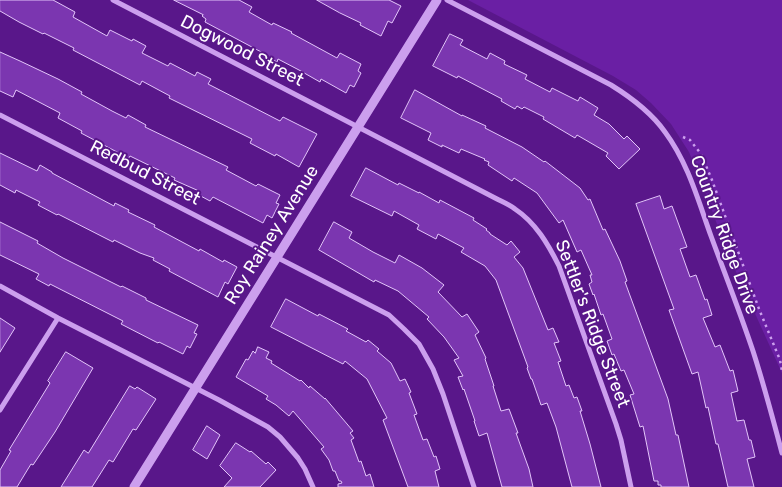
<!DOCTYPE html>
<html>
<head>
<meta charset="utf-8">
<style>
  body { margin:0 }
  canvas { display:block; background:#59178a }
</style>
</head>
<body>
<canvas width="782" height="487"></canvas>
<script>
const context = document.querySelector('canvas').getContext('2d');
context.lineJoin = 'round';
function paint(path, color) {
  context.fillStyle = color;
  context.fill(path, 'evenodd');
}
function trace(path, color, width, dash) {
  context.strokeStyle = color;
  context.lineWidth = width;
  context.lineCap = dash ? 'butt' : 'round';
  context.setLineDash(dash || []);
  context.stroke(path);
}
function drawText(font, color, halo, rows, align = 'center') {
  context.font = font + ' Rubik,sans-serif';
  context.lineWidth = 4;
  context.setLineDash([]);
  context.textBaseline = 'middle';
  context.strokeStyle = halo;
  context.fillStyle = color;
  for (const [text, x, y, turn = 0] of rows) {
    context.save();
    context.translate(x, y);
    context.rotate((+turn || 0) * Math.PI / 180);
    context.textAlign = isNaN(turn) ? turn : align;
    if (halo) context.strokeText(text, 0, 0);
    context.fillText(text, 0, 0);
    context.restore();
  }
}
const green = new Path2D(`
  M468,0H782V373L728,254L703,186L689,152L671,124L651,103L636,90L613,76Z`);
const building = new Path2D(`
  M0,0H53L75,12L73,17L107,36L110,30L132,41L133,39L146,46L142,53L168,66L170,63L195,76L197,72L211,79L208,84L280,121L283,117L317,134L299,167L276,154L275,156L250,143L252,139L169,98L170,96L142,81L140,85L73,50L74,48L44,33L43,34L19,22L0,11Z
  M174,0H239L252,7L249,12L272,25L273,23L292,32L291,33L337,58L340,53L361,64L358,71L361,73L354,87L350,85L346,93L321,79L320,82L299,70L278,59L277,62L264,55L265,54L205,22L206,19L202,16L203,15Z
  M317,0H389L401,6L392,23L388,21L381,36L360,25L361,23L340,13Z
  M450,34L463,40L460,45L487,59L490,53L505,61L504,64L527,75L525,79L550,92L552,88L578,101L580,97L598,108L594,115L609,124L624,139L627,136L640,149L619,169L606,156L608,153L577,135L575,138L543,119L544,117L524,107L522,109L517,106L515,109L501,101L502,99L458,76L457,78L433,66Z
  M0,52L20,61L58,79L82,92L81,94L112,111L126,118L128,115L146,125L145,127L228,167L226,170L256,186L258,184L280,195L276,203L279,204L272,218L267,215L263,223L213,197L210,201L197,194L199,191L174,180L175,178L130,156L128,159L117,152L81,133L82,131L58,118L60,113L16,90L13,97L0,91Z
  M415,90L462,116V115L486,126L485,128L522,147L544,162L545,161L580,188L588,200L590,199L603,230L605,229L620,261L627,281L625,282L668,399L676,435H678L689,487H661V485H658V481H654L643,426L640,427L630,395L634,394L624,370L621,371L614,354L612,355L607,341L612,339L603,314L601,315L594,294L593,295L589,284L592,282L590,275H592L581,250L577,252L563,220L559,223L537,193L514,178L512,181L488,165L489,162L484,160L485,159L461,149L459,153L442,145V147L428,140L431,133L401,118Z
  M0,153L37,171L40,165L52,172V173L114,206L115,203L129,210L128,212L155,225L154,227L199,251L200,249L223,262L224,260L237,267L228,284L225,282L218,297L169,271L170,269L153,260L154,258L140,253L114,240L113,242L58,214L57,215L38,205L40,202L16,190L15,193L0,185Z
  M366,168L398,185L399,183L419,193V192L439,203L440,200L474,218L473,220L487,229L486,230L490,233V234L507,245L511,241L520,252L514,257L523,268L548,330L553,328L559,342L554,343L561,361L558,362L566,386L569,385L574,398L577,397L582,411H580L590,444L601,487H572L556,427L547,403L541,405L532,379H531L527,368L528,367L496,280L485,266L461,252L464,248L438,234L436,239L417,229L419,225L394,211L392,216L351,196Z
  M660,196L664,209L672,206L687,247L680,249L690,277L696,275L705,300L707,299L712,315L703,318L715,347L720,345L730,371L733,370L738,391L731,393L737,421L744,420L749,440H751L755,457L747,459L754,487H728L718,444H716L708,407L706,408L698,372L692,374L669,310L674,309L636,204Z
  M0,222L38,241L37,243L63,258L121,287L122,286L146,298V300L198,325L194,333L197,334L190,348L187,346L183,354L159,342L158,343L121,324L123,321L50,284L49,286L36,279L39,274L0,255Z
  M334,222L352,232L349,238L373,252L395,263L399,255L422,268L444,285L438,292L462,317L467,314L479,332L475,335L486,358L485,359L494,386H493L501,411L509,409L518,433H516L529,469L533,487H502L487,433L479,436L474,421H475L464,389L463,390L458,377L463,376L454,360L459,358L444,337L427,319L429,317L398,291L375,280L374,282L319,250Z
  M286,299L318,316L319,314L348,329L346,331L366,342L368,340L379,349L377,351L391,363L400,381L405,379L411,392L409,393L417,414L414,415L423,440L427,439L434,457L436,456L440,469L435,471L439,487H408L383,420L387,418L367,379L345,361L343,364L271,327Z
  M0,318L15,328L0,352Z
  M258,347L269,352L266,358L272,361L271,363L300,381L301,380L309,388L310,386L325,399V398L353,431L350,433L354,438L351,440L359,462L361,461L366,476L370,474L374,487H338V484L342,483L341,481H339L335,471H333L329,460L321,449L324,447L293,411L289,416L276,405L266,399L268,396L236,377L246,359L248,360L253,351L255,353Z
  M66,352L93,368L55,432L33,465L31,464L17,487H0V470L11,451L9,450L50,383L48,381Z
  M130,386L135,389L137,387L156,399L136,430L133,429L113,462L109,460L92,487H61L84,450L88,453Z
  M207,426L220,435L207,459L193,450Z
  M236,443L250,452L251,451L266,464L268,462L276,470L260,487H224L232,478L220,466Z`);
const path = new Path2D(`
  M683,137L690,140L701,154L712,180L759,309L780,360L782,371`);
const minor = new Path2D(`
  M113,0L497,199C503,202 510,205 515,209C536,223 548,244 559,266L616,424L621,440L631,487
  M447,0L611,85C632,98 651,112 665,132C688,163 698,200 711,236C725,274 740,312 753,351C764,385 773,419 782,453
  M0,115L389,315L404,329L419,344L433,369L443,394L474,487
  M0,286L58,318L219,400L268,427L280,437L298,458L305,469L313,487
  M0,410L58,318`);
const tertiary = new Path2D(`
  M134,487L437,0`);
const streetNames = [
  ["Dogwood Street",242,51,27],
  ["Redbud Street",145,173,27],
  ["Roy Rainey Avenue",272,235,-58],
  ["Country Ridge Drive",724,235,70],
  ["Settler's Ridge Street",592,324,69]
];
paint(green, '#6a1fa4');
paint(building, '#7b36b0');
trace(building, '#e3c5fa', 1);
trace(path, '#cc9fee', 2.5, [2.5, 4]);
trace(minor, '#cc9fee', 5);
trace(tertiary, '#cc9fee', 9);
drawText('18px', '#fff', '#59178a', streetNames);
</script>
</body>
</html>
